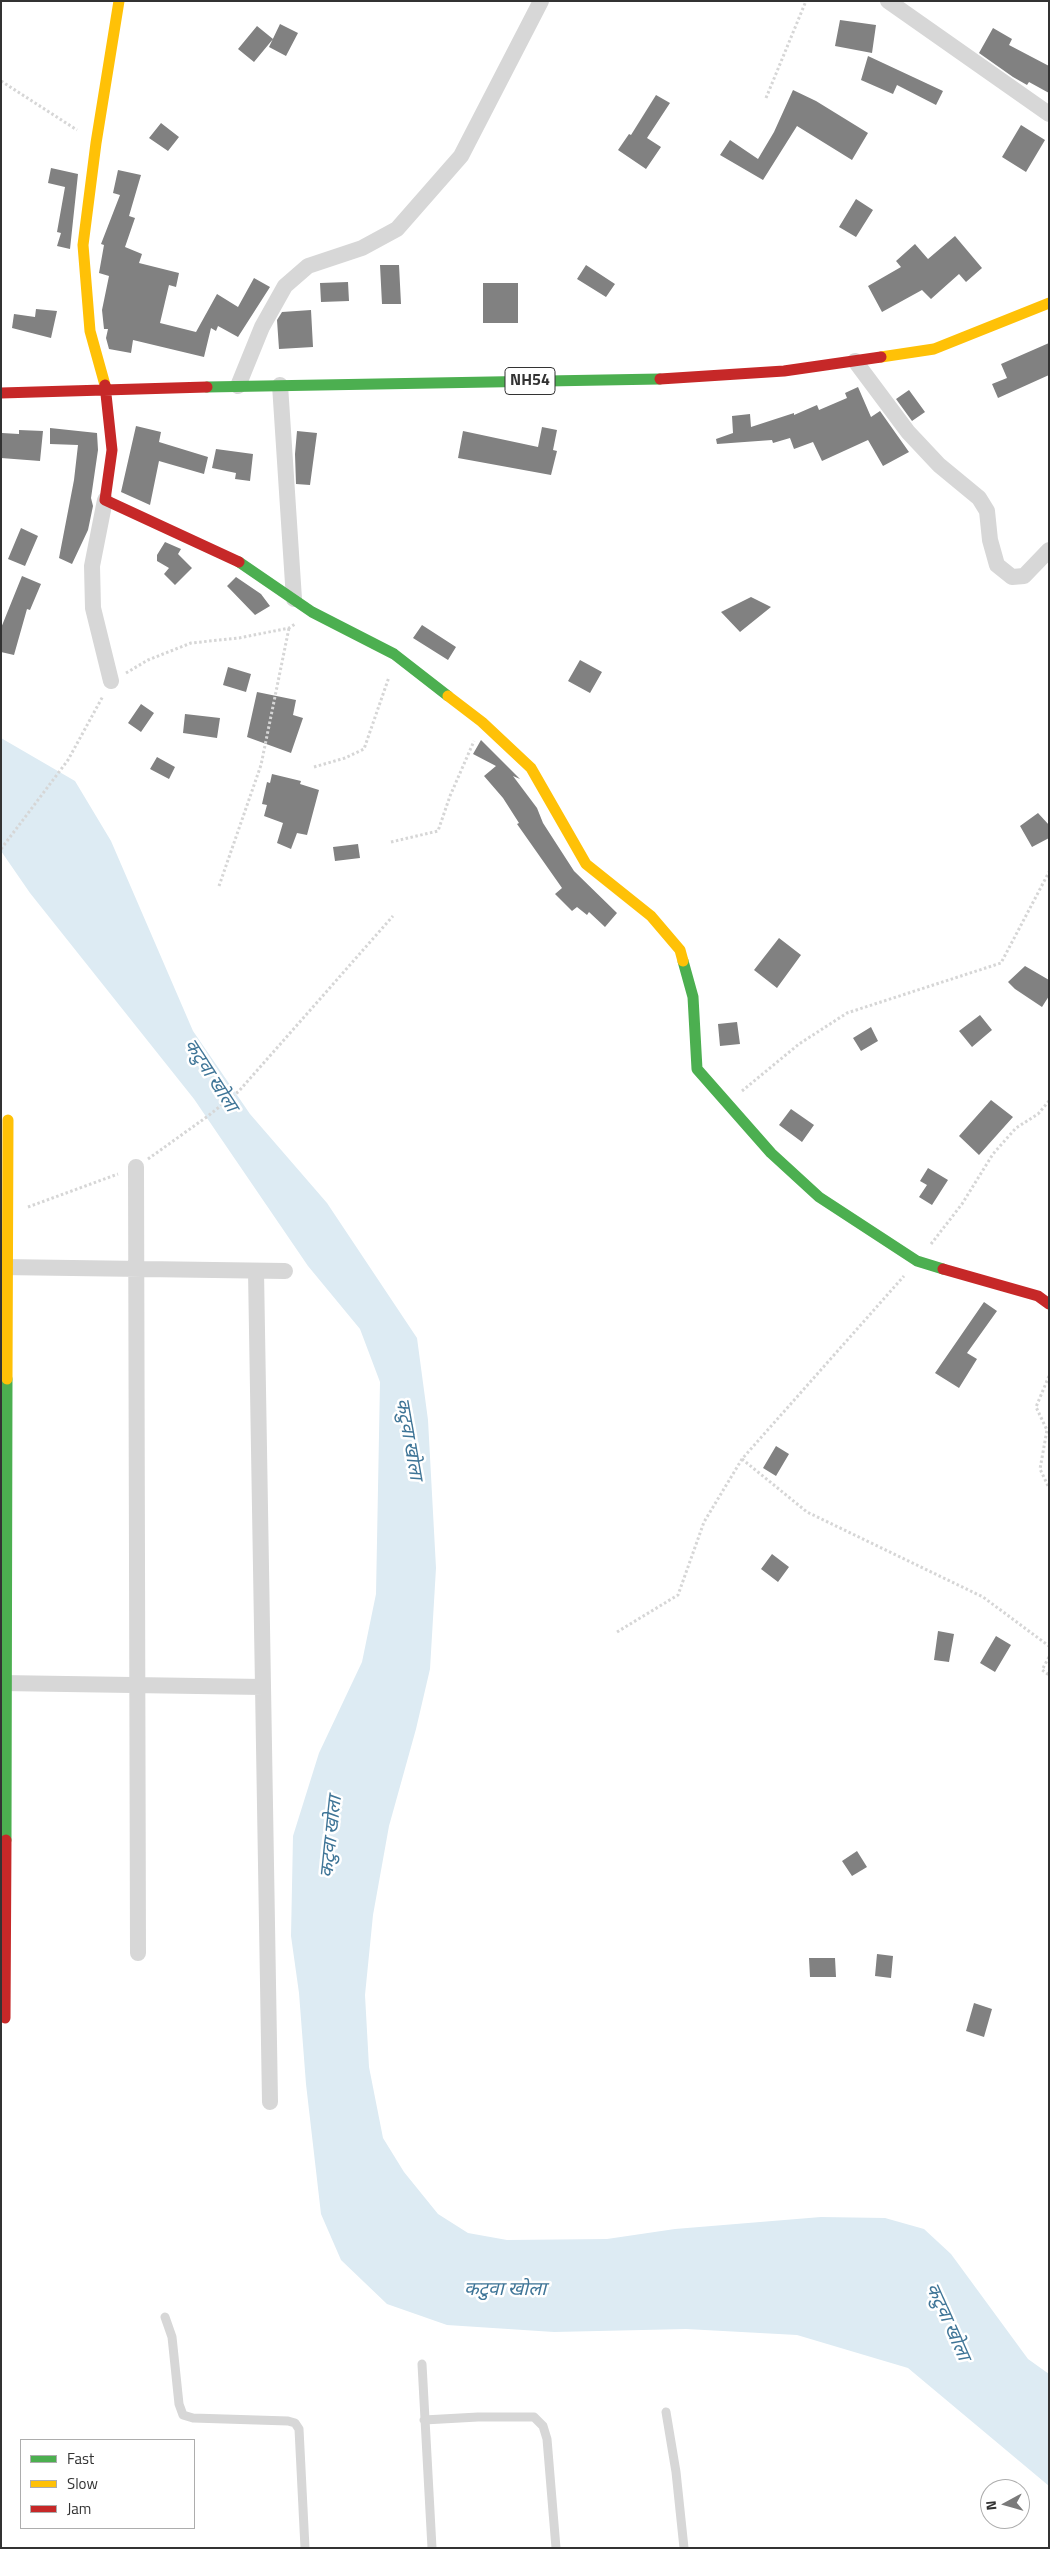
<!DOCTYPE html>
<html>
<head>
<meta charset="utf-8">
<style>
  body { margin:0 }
  #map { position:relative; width:1050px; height:2549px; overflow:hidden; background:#fff; font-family:"Titillium Web",sans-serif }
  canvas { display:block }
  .frame { position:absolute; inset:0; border:2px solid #333; pointer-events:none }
  .legend { position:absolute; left:20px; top:2439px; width:175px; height:90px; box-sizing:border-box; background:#fff; border:1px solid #adadad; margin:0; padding:6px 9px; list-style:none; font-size:15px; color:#333 }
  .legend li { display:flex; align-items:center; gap:10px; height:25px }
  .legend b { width:25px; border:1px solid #adadad }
  .north { position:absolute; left:980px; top:2479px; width:50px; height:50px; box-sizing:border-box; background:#fff; border:1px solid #adadad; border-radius:50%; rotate:264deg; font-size:14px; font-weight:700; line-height:20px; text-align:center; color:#333 }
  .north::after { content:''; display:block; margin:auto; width:18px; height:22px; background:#7a7a7a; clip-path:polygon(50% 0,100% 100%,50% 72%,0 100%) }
</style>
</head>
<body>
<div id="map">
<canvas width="1050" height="2549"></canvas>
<div class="frame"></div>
<ul class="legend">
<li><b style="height:6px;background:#4caf50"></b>Fast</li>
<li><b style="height:6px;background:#ffc107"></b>Slow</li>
<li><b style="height:6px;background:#c62828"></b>Jam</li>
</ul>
<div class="north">N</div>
</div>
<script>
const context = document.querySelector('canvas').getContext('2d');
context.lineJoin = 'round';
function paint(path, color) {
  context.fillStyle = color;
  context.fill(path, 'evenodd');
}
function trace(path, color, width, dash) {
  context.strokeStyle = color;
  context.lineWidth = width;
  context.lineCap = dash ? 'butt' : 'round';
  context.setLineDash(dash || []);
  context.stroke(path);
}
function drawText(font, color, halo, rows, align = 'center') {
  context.font = font + ' "Titillium Web","Noto Sans Devanagari",sans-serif';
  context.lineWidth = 5;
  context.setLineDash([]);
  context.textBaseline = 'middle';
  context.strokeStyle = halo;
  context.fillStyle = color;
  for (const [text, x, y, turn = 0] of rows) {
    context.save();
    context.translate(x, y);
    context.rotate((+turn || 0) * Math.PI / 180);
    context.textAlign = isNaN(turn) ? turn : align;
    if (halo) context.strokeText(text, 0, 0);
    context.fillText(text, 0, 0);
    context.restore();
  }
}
const water = new Path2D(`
  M1,738L75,781L111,841L193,1031L250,1114L327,1203L417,1338L428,1420L436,1568L430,1669L416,1729L389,1826L373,1915L365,1995L369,2067L383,2138L404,2172L438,2214L468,2233L507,2240L607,2239L675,2229L821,2217L885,2218L924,2229L951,2254L1028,2359L1049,2374V2486L908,2368L797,2335L686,2329L554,2332L447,2325L387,2304L341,2260L321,2214L306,2084L299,1993L291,1936L293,1836L319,1753L362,1662L376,1594L380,1382L360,1329L308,1266L194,1099L30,893L1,851Z`);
const building = new Path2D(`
  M840,20L876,25L872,53L835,46Z
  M280,24L298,33L286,56L269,47Z
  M257,26L273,39L254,62L238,49Z
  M993,28L1012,39L1009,45L1049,66V93L1029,82L1027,85L1013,77L979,53Z
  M868,56L943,91L936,105L897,85L893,94L861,80Z
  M793,90L816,101L868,133L852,160L797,126L763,180L720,155L730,140L758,159L774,132Z
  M656,95L670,103L647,138L661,147L646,169L618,150L629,134L631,135Z
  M161,123L179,137L168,151L149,138Z
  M1021,125L1045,140L1026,172L1002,157Z
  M51,168L78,174L70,249L57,246L61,233L57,232L65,187L48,183Z
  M118,170L141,175L129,216L135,218L125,247L142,254L139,263L179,273L176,287L169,285L160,323L196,332L217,294L238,307L254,278L270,287L238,337L218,326L216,331L211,328L204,357L133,340L131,353L109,349L106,338L108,329H104L102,310L109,276L99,273L104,245L101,244L120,195L113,193Z
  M856,199L873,210L856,237L839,227Z
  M955,236L982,268L966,282L959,274L931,299L922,290L882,312L868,286L901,267L896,261L915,244L928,259Z
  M380,265H399L401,304H382Z
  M586,265L615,284L606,297L577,279Z
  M348,282L349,301L321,302L320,283Z
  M483,283H518V323H483Z
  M36,309L57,311L51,338L12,328L14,314L35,317Z
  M311,310L313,347L279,349L277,320L282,312Z
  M1049,343V375L998,398L992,384L1007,378L1001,364Z
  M858,387L871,417L880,411L909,452L883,466L868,440L822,461L813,442L794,449L790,438L773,443L772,440L717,444L716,439L733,433L732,416L750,414L751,427L794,413V415L817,405L819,410L847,398L845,393Z
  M909,390L925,412L912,421L896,399Z
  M136,426L161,432L159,442L208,457L204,474L159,461L150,505L121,492Z
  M542,427L557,430L553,450L557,451L551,475L458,458L463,431L538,447Z
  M50,428L97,433L98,450L91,498L93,506L88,530L72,564L59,558L74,480L78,445L50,444Z
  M19,430L43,431L40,461L1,458L2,433L19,434Z
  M297,431L317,433L310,485L296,484L295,454Z
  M216,449L253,454L250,481L235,479L236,473L212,468Z
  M21,528L38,536L25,566L8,559Z
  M165,542L181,549L178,554L192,568L175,585L164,574L169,568L157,561V555Z
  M22,576L41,584L30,610L27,609L14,655L1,652V628Z
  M236,577L261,594L270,606L255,615L227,586Z
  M751,597L771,607L740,632L721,612Z
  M422,625L456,647L448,660L413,638Z
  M580,660L602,672L590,693L568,681Z
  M228,667L251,674L246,692L223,685Z
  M257,692L296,700L293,715L303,718L291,753L247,737Z
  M141,704L154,713L141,732L128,723Z
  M185,714L220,718L217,738L183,733Z
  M481,740L520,779L513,776L537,808L543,823L574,871L617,913L605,927L589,912L587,915L577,907L572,911L555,894L562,888L517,824L519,823L503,798L484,776L496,766L473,754Z
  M157,757L175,767L169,779L150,769Z
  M272,774L301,781L300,784L319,790L307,835L297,833L291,849L277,843L283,823L264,816L267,805L262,804L267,782L270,783Z
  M1038,813L1049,825V838L1032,847L1020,826Z
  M358,844L360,858L335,861L333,847Z
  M779,938L801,955L777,988L754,970Z
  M1025,966L1049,980V996L1042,1007L1015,989L1008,982Z
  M980,1015L992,1030L972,1047L959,1031Z
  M737,1022L740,1044L720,1046L718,1024Z
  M871,1027L878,1041L861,1051L853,1038Z
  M991,1100L1013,1117L979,1155L959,1136Z
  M791,1109L814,1125L802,1142L779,1125Z
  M928,1168L948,1180L932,1205L919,1197L927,1185L920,1181Z
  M984,1302L997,1311L967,1353L977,1359L959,1388L935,1373Z
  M776,1446L789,1454L776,1476L763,1468Z
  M772,1554L789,1567L778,1582L761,1569Z
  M938,1631L954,1634L949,1662L934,1660Z
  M996,1636L1011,1645L995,1672L980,1663Z
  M857,1851L867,1867L852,1876L842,1861Z
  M877,1954L893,1956L891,1978L875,1976Z
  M809,1958H835L836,1977H810Z
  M974,2003L992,2009L984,2037L966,2031Z`);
const path = new Path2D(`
  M1,81L77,130
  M766,98L806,1
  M126,673L148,660L191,643L239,638L289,628L295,624
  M314,767L345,758L364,749L389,677
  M391,842L438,831L450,796L474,741
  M1,849L68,760L103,696
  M219,886L261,765L289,628
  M742,1091L799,1044L847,1013L1001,963L1049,872
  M148,1159L208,1116L239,1091L393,916
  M28,1207L118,1174
  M931,1244L962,1204L993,1154L1016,1128L1038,1114L1049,1101
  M1049,1376L1036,1407L1047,1430L1040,1469L1049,1488
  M742,1459L807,1512L983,1597L1049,1646
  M617,1632L678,1595L704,1522L742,1459L904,1276
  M1049,1657L1042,1670L1049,1675`);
const lane = new Path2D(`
  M165,2317L172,2337L179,2404L183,2415L193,2418L288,2421L295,2423L299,2429L305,2548
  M422,2364L432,2548
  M666,2412L676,2472L684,2548
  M424,2420L478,2417H534L543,2426L547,2439L556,2548`);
const street = new Path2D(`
  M888,1L1049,114
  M855,361L908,432L939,465L979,498L987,511L990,540L997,565L1012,577L1024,576L1049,550
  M280,385L294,599
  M238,386L262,327L285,286L308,266L362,248L397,229L461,156L541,1
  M105,500L92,566L93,608L111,681
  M136,1167L138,1953
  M1,1267L285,1271
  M256,1271L270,2102
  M1,1683L263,1687`);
const fast = new Path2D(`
  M207,387L660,379
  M239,562L312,612L394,654L448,696
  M683,961L693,997L697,1069L771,1153L819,1197L917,1261L943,1269
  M6,1840L7,1379`);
const slow = new Path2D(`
  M881,357L934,349L1049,303
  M105,385L90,331L83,245L96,143L119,1
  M448,696L482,722L531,768L586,864L651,916L680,950L683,961
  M7,1379L8,1120`);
const jam = new Path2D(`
  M660,379L784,371L881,357
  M105,385L112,450L105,500L239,562
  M1,393L207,387
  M943,1269L1038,1296L1049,1304
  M5,2018L6,1840`);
const shields = [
  [530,381,50]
];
const shieldNames = [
  ["NH54",530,381]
];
const waterNames = [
  ["कटुवा खोला",210,1076,57],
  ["कटुवा खोला",408,1439,80],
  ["कटुवा खोला",332,1837,-84],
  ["कटुवा खोला",505,2290],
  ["कटुवा खोला",947,2322,66]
];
paint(water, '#ddebf3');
paint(building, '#818181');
trace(path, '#d6d6d6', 3, [2.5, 2.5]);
trace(lane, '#d7d7d7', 9);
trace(street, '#d7d7d7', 16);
trace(fast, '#4caf50', 11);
trace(slow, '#ffc107', 11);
trace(jam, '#c62828', 11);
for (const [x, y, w] of shields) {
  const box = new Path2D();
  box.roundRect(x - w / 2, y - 13.5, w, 27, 4);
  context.fillStyle = '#fff';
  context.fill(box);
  trace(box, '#333', 1);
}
drawText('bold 16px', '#333', null, shieldNames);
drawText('italic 19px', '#3f7597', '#fff', waterNames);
</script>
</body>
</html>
